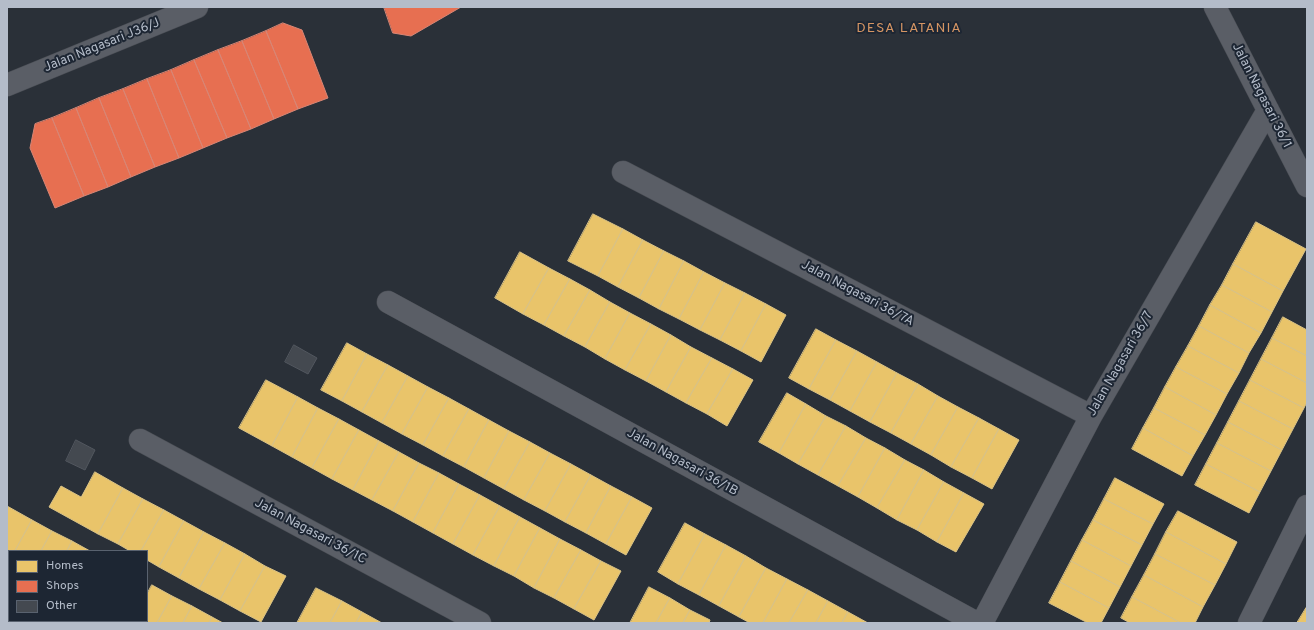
<!DOCTYPE html>
<html>
<head>
<meta charset="utf-8">
<style>
  body { margin:0 }
  #map { position:relative; width:1314px; height:630px; overflow:hidden; background:#2a3038; font-family:Overpass,sans-serif }
  canvas { display:block }
  .frame { position:absolute; inset:0; border:8px solid #b4bcc9; pointer-events:none }
  .legend { position:absolute; left:8px; top:550px; width:140px; height:72px; box-sizing:border-box; background:#1d2633; border:1px solid #59626f; margin:0; padding:5px 7px; list-style:none; font-size:12px; color:#b4bcc9 }
  .legend li { display:flex; align-items:center; gap:8px; height:20px }
  .legend b { width:20px; border:1px solid #59626f }
</style>
</head>
<body>
<div id="map">
<canvas width="1314" height="630"></canvas>
<div class="frame"></div>
<ul class="legend">
<li><b style="height:11px;background:#e9c46a"></b>Homes</li>
<li><b style="height:11px;background:#e76f51"></b>Shops</li>
<li><b style="height:11px;background:#444950"></b>Other</li>
</ul>
</div>
<script>
const context = document.querySelector('canvas').getContext('2d');
context.lineJoin = 'round';
function paint(path, color) {
  context.fillStyle = color;
  context.fill(path, 'evenodd');
}
function trace(path, color, width, dash) {
  context.strokeStyle = color;
  context.lineWidth = width;
  context.lineCap = dash ? 'butt' : 'round';
  context.setLineDash(dash || []);
  context.stroke(path);
}
function drawText(font, color, halo, rows, align = 'center') {
  context.font = font + ' Overpass,sans-serif';
  context.lineWidth = 4;
  context.setLineDash([]);
  context.textBaseline = 'middle';
  context.strokeStyle = halo;
  context.fillStyle = color;
  for (const [text, x, y, turn = 0] of rows) {
    context.save();
    context.translate(x, y);
    context.rotate((+turn || 0) * Math.PI / 180);
    context.textAlign = isNaN(turn) ? turn : align;
    if (halo) context.strokeText(text, 0, 0);
    context.fillText(text, 0, 0);
    context.restore();
  }
}
const homes = new Path2D(`
  M593,214L623,229L598,276L568,261Z
  M1256,222L1306,249L1283,291L1233,264Z
  M623,229L643,240L618,287L598,276Z
  M643,240L664,251L639,298L618,287Z
  M664,251L684,261L659,309L639,298Z
  M520,252L549,268L523,314L495,298Z
  M684,261L704,272L679,319L659,309Z
  M1233,264L1283,291L1272,312L1222,285Z
  M549,268L570,279L544,325L523,314Z
  M704,272L725,283L700,330L679,319Z
  M570,279L590,290L564,336L544,325Z
  M725,283L745,293L720,340L700,330Z
  M1222,285L1272,312L1261,333L1210,305Z
  M590,290L610,302L585,347L564,336Z
  M745,293L766,304L741,351L720,340Z
  M610,302L630,313L605,359L585,347Z
  M766,304L786,315L761,362L741,351Z
  M1210,305L1261,333L1249,353L1199,326Z
  M630,313L651,324L625,370L605,359Z
  M1283,317L1307,330V356L1272,338Z
  M651,324L671,335L646,381L625,370Z
  M1199,326L1249,353L1239,373L1188,346Z
  M816,329L836,340L809,389L789,378Z
  M671,335L691,347L666,392L646,381Z
  M1272,338L1307,356V383L1261,359Z
  M836,340L857,351L830,400L809,389Z
  M347,343L367,354L342,401L321,390Z
  M1188,346L1239,373L1227,394L1176,367Z
  M691,347L712,358L686,403L666,392Z
  M857,351L877,362L850,411L830,400Z
  M367,354L388,365L362,412L342,401Z
  M712,358L733,369L707,414L686,403Z
  M1261,359L1307,383V402L1304,408L1250,380Z
  M877,362L897,373L870,422L850,411Z
  M388,365L408,376L382,423L362,412Z
  M1176,367L1227,394L1216,415L1165,387Z
  M733,369L753,380L727,426L707,414Z
  M897,373L918,384L891,433L870,422Z
  M408,376L428,387L402,434L382,423Z
  M266,380L298,397L272,446L239,428Z
  M1250,380L1304,408L1293,429L1239,401Z
  M918,384L938,396L911,444L891,433Z
  M428,387L449,398L423,445L402,434Z
  M1165,387L1216,415L1205,435L1154,408Z
  M787,393L806,404L779,453L759,442Z
  M938,396L958,407L931,455L911,444Z
  M298,397L318,408L292,457L272,446Z
  M449,398L469,409L443,456L423,445Z
  M1239,401L1293,429L1282,450L1228,422Z
  M806,404L826,416L798,464L779,453Z
  M958,407L979,418L951,467L931,455Z
  M318,408L339,419L312,468L292,457Z
  M1154,408L1205,435L1193,456L1143,428Z
  M469,409L489,420L464,467L443,456Z
  M826,416L846,426L818,475L798,464Z
  M979,418L999,429L972,478L951,467Z
  M339,419L359,430L332,479L312,468Z
  M489,420L509,431L484,478L464,467Z
  M1228,422L1282,450L1271,471L1217,443Z
  M846,426L866,438L838,486L818,475Z
  M1143,428L1193,456L1182,476L1132,449Z
  M999,429L1019,440L992,489L972,478Z
  M359,430L379,441L353,490L332,479Z
  M509,431L530,442L504,489L484,478Z
  M866,438L885,448L858,497L838,486Z
  M379,441L399,452L372,500L353,490Z
  M530,442L550,453L524,500L504,489Z
  M1217,443L1271,471L1260,492L1206,464Z
  M885,448L905,460L877,508L858,497Z
  M399,452L419,463L393,511L372,500Z
  M550,453L571,464L545,511L524,500Z
  M905,460L924,470L897,520L877,508Z
  M419,463L439,473L413,522L393,511Z
  M571,464L591,475L565,522L545,511Z
  M1206,464L1260,492L1249,513L1195,485Z
  M924,470L944,482L917,530L897,520Z
  M95,472L123,488L98,534L49,507L61,486L81,497Z
  M439,473L459,484L433,533L413,522Z
  M591,475L611,486L586,533L565,522Z
  M1115,478L1164,504L1153,524L1104,499Z
  M944,482L964,493L937,542L917,530Z
  M459,484L480,495L453,544L433,533Z
  M611,486L632,497L606,544L586,533Z
  M123,488L143,499L118,544L98,534Z
  M964,493L984,504L956,552L937,542Z
  M480,495L500,506L473,555L453,544Z
  M632,497L652,508L626,555L606,544Z
  M143,499L164,510L141,551H130L118,544Z
  M1104,499L1153,524L1142,545L1093,520Z
  M7,506L32,520L15,551H9V563L7,567Z
  M500,506L520,517L494,566L473,555Z
  M164,510L184,521L159,567L147,560V551H141Z
  M1178,511L1237,542L1226,564L1166,532Z
  M520,517L540,528L514,576L494,566Z
  M32,520L52,531L41,551H15Z
  M1093,520L1142,545L1131,566L1082,540Z
  M184,521L204,532L179,578L159,567Z
  M685,523L705,534L678,584L658,572Z
  M540,528L560,539L534,588L514,576Z
  M52,531L72,541L67,551H41Z
  M204,532L225,543L199,589L179,578Z
  M1166,532L1226,564L1215,585L1155,554Z
  M705,534L726,545L699,595L678,584Z
  M560,539L581,550L554,598L534,588Z
  M1082,540L1131,566L1120,587L1071,561Z
  M72,541L90,551H67Z
  M225,543L245,554L220,600L199,589Z
  M726,545L746,556L719,606L699,595Z
  M581,550L601,561L574,609L554,598Z
  M245,554L265,566L240,611L220,600Z
  M1155,554L1215,585L1203,607L1144,575Z
  M746,556L766,568L739,617L719,606Z
  M601,561L621,571L594,620L574,609Z
  M1071,561L1120,587L1109,608L1060,582Z
  M265,566L286,576L261,622L240,611Z
  M766,568L787,579L763,623H750L739,617Z
  M1144,575L1203,607L1195,623H1181L1132,597Z
  M787,579L808,590L789,623H763Z
  M1060,582L1109,608L1101,623H1088L1049,603Z
  M152,585L172,596L157,623H131L132,621H147V594Z
  M649,587L670,598L656,623H630Z
  M316,588L342,601L330,623H297Z
  M808,590L828,601L816,623H789Z
  M172,596L192,606L183,623H157Z
  M1132,597L1181,623H1130L1121,618Z
  M670,598L690,610L683,623H656Z
  M342,601L362,612L356,623H330Z
  M828,601L848,612L842,623H816Z
  M192,606L212,617L209,623H183Z
  M1306,608L1307,623H1297Z
  M690,610L710,620L709,623H683Z
  M362,612L382,623H356Z
  M848,612L868,623H842Z
  M212,617L223,623H209Z
  M107,621H132L131,623H111Z`);
const shops = new Path2D(`
  M384,7H461L411,36L393,33Z
  M283,23L302,30L328,98L298,109L266,31Z
  M266,31L298,109L274,119L242,41Z
  M242,41L274,119L251,129L218,50Z
  M218,50L251,129L227,138L194,60Z
  M194,60L227,138L203,148L171,70Z
  M171,70L203,148L179,158L147,79Z
  M147,79L179,158L155,167L123,89Z
  M123,89L155,167L131,177L99,98Z
  M99,98L131,177L108,187L76,108Z
  M76,108L108,187L84,196L52,118Z
  M52,118L84,196L55,208L30,148L35,124Z`);
const building = new Path2D(`
  M294,345L317,358L308,374L285,362Z
  M76,440L95,450L85,470L66,461Z`);
const minor = new Path2D(`
  M1215,7L1307,186
  M7,85L197,7
  M623,172L1091,416
  M388,302L977,623
  M140,440L480,623
  M7,621L11,623
  M982,623L1091,416L1268,110
  M1249,623L1307,506`);
const streetNames = [
  ["Jalan Nagasari J36/J",102,46,-22],
  ["Jalan Nagasari 36/1",1261,96,63],
  ["Jalan Nagasari 36/7A",857,294,28],
  ["Jalan Nagasari 36/7",1121,364,-60],
  ["Jalan Nagasari 36/1B",682,463,29],
  ["Jalan Nagasari 36/1C",310,532,28]
];
const neighbourhoodNames = [
  ["DESA LATANIA",909,29]
];
paint(homes, '#e9c46a');
trace(homes, '#d9c286', 1);
paint(shops, '#e76f51');
trace(shops, '#d88675', 1);
paint(building, '#444950');
trace(building, '#52575f', 1);
trace(minor, '#484c53', 23);
trace(minor, '#5a5e66', 22);
drawText('13px', '#b4bcc9', '#1d2633', streetNames);
context.letterSpacing = '1px';
drawText('14px', '#d59563', '#1d2633', neighbourhoodNames);
context.letterSpacing = '0px';
</script>
</body>
</html>
